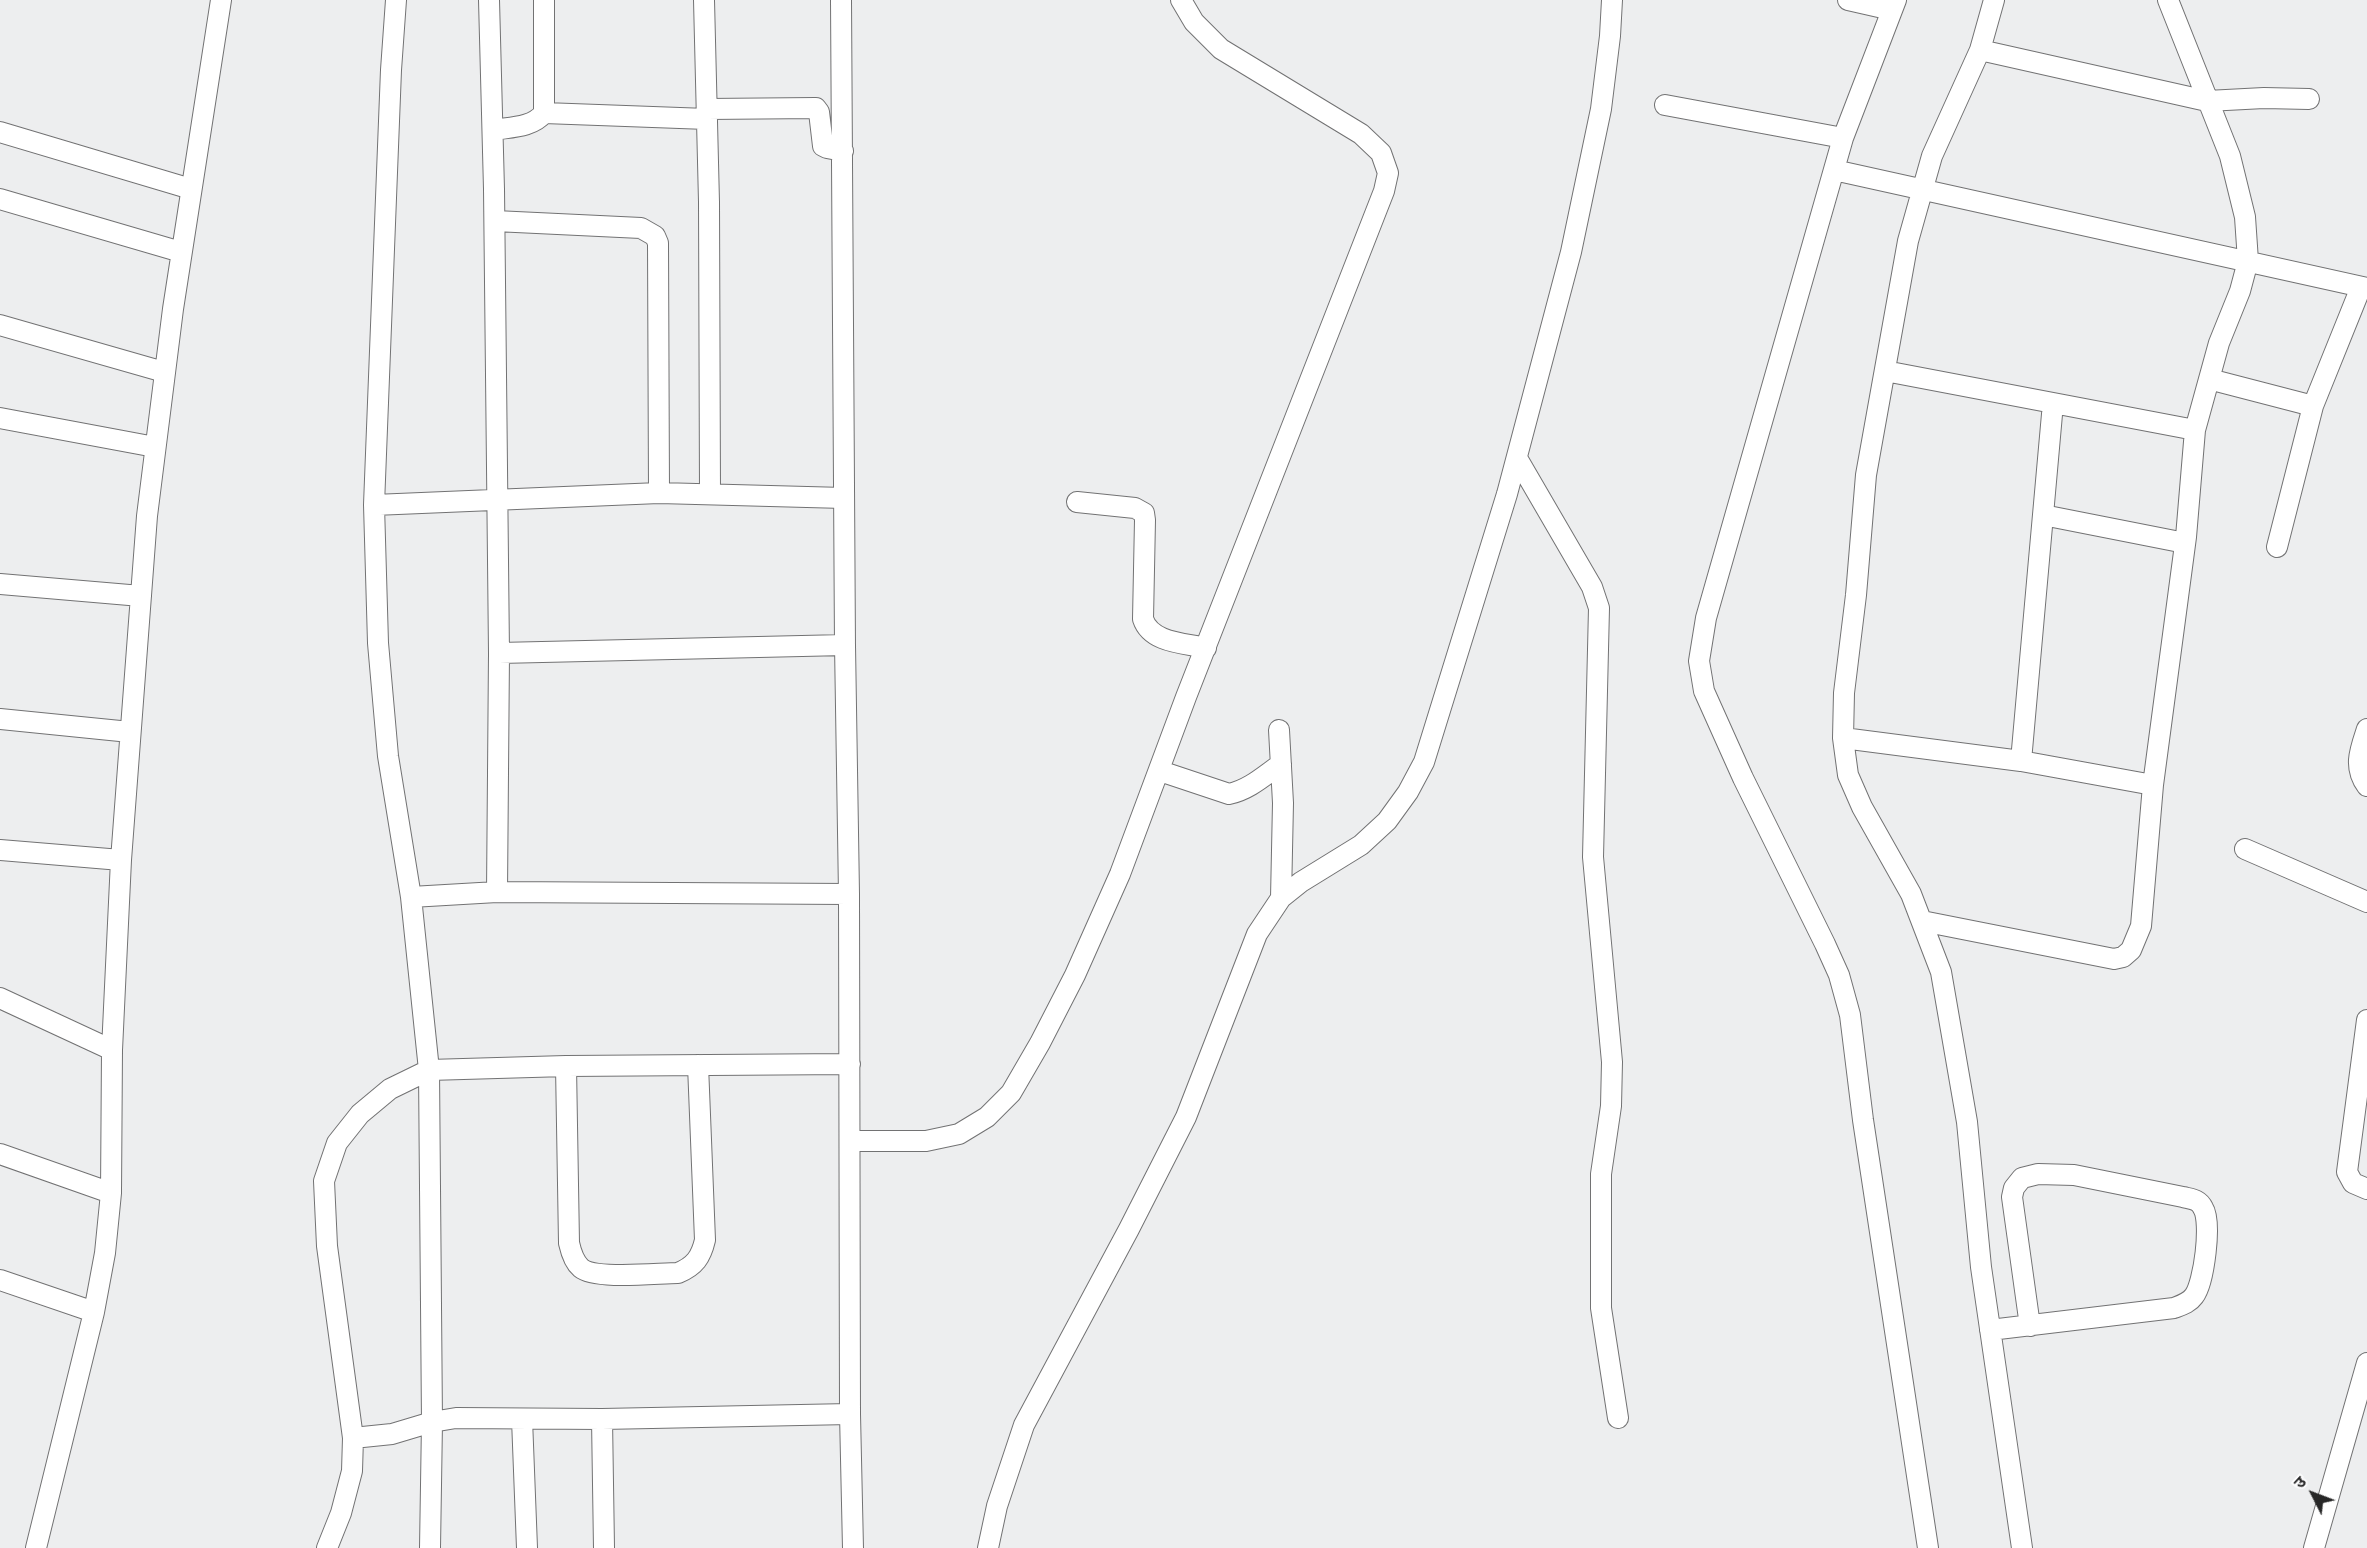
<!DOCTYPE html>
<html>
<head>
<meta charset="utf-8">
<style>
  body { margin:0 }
  #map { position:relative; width:2367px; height:1548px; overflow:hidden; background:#edeeef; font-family:"Asap Condensed","Noto Sans Devanagari",sans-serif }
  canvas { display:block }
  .north { position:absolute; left:2283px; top:1464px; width:60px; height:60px; -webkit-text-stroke:4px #fbfbfc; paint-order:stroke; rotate:312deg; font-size:16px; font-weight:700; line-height:24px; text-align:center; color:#272727 }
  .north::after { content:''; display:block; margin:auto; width:21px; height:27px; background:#272727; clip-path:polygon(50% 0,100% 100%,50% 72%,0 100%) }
</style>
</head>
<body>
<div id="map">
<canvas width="2367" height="1548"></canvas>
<div class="north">उ</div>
</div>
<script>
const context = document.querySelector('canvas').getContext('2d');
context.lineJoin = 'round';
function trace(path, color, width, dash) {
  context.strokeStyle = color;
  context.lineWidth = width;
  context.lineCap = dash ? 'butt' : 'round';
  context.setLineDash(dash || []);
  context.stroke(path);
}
const minor = new Path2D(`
  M396,0L391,70L374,505L378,643L388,756L411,897L429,1070L432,1422L430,1548
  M489,0L494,189L499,653L497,892
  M704,0L709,202L710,493
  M841,0L845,645L849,894L850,1414L853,1548
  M1848,0L1892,10
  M1896,0L1843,138L1706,618L1699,661L1704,691L1743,778L1825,944L1839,975L1850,1015L1863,1120L1928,1548
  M1994,0L1980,50L1932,156L1908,241L1866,475L1856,595L1844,693L1843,738L1848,775L1862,807L1911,894L1941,972L1967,1122L1981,1267L2022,1548
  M1980,50L2207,101L2264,98L2309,99
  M1665,105L1843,138
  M707,109L816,108L819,112L823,146L827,148L843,151
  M544,113L707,119
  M493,130C510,127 532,128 544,113V0
  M0,132L191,189
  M1834,170L2367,288
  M0,199L181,252
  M495,221L641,228L655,236L658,243L659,493
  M0,325L164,372
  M1885,371L2195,430
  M2209,379L2313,406
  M0,418L155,447
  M1517,458L1592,587L1599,608L1593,857L1612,1062L1611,1106L1601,1174V1308L1618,1418
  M1077,502L1135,508L1144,513L1145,520L1143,619C1151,643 1184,643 1206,648
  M374,505L659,493L844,498
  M2043,515L2185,543
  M2277,547L2313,406L2361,287
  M0,584L141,596
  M499,653L845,645
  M0,719L130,732
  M2367,729C2360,750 2353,767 2367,786
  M1279,730L1283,803L1281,898
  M1843,738L2021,761L2153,785
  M2021,761L2053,403
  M1160,771L1229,794C1249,790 1265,775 1281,764
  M2245,849L2367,902
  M0,850L121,860
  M411,897L497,892L849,894
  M1922,921L2114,959L2123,957L2131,950L2141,926L2153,785L2186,537L2195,430L2219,343L2240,291L2248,261L2245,217L2230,156L2168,0
  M0,998L112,1050
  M2367,1020L2347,1172L2353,1183L2367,1189
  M566,1066L569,1243C571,1252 574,1262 581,1268C595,1280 658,1273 678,1273C695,1266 701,1257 705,1240L698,1065
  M850,1141H926L959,1134L987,1117L1011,1093L1040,1043L1075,975L1120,874L1186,697L1384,191L1388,173L1381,153L1361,134L1221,49L1194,22L1181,0
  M0,1154L111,1193
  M0,1280L94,1312
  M1990,1330L2174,1308C2182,1305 2189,1303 2194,1296C2204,1283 2212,1222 2203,1208C2199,1199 2191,1199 2183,1197L2074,1175L2038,1174L2022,1178L2014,1188L2012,1197L2030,1326
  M522,1419L527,1548
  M602,1419L604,1548
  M353,1438L392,1434L432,1422L456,1418L602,1419L850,1414
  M36,1548L94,1312L105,1253L111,1193L112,1050L121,860L147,516L173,309L221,0
  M327,1548L341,1513L352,1471L353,1438L327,1246L324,1181L337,1143L360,1114L390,1089L429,1070L566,1066L850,1064
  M988,1548L997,1506L1024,1425L1129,1229L1186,1117L1257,934L1281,898L1301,882L1361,845L1387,821L1408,792L1424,762L1507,494L1571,252L1601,109L1610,36L1612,0
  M2314,1548L2367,1363`);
trace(minor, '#727273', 22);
trace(minor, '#fff', 20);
</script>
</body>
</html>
